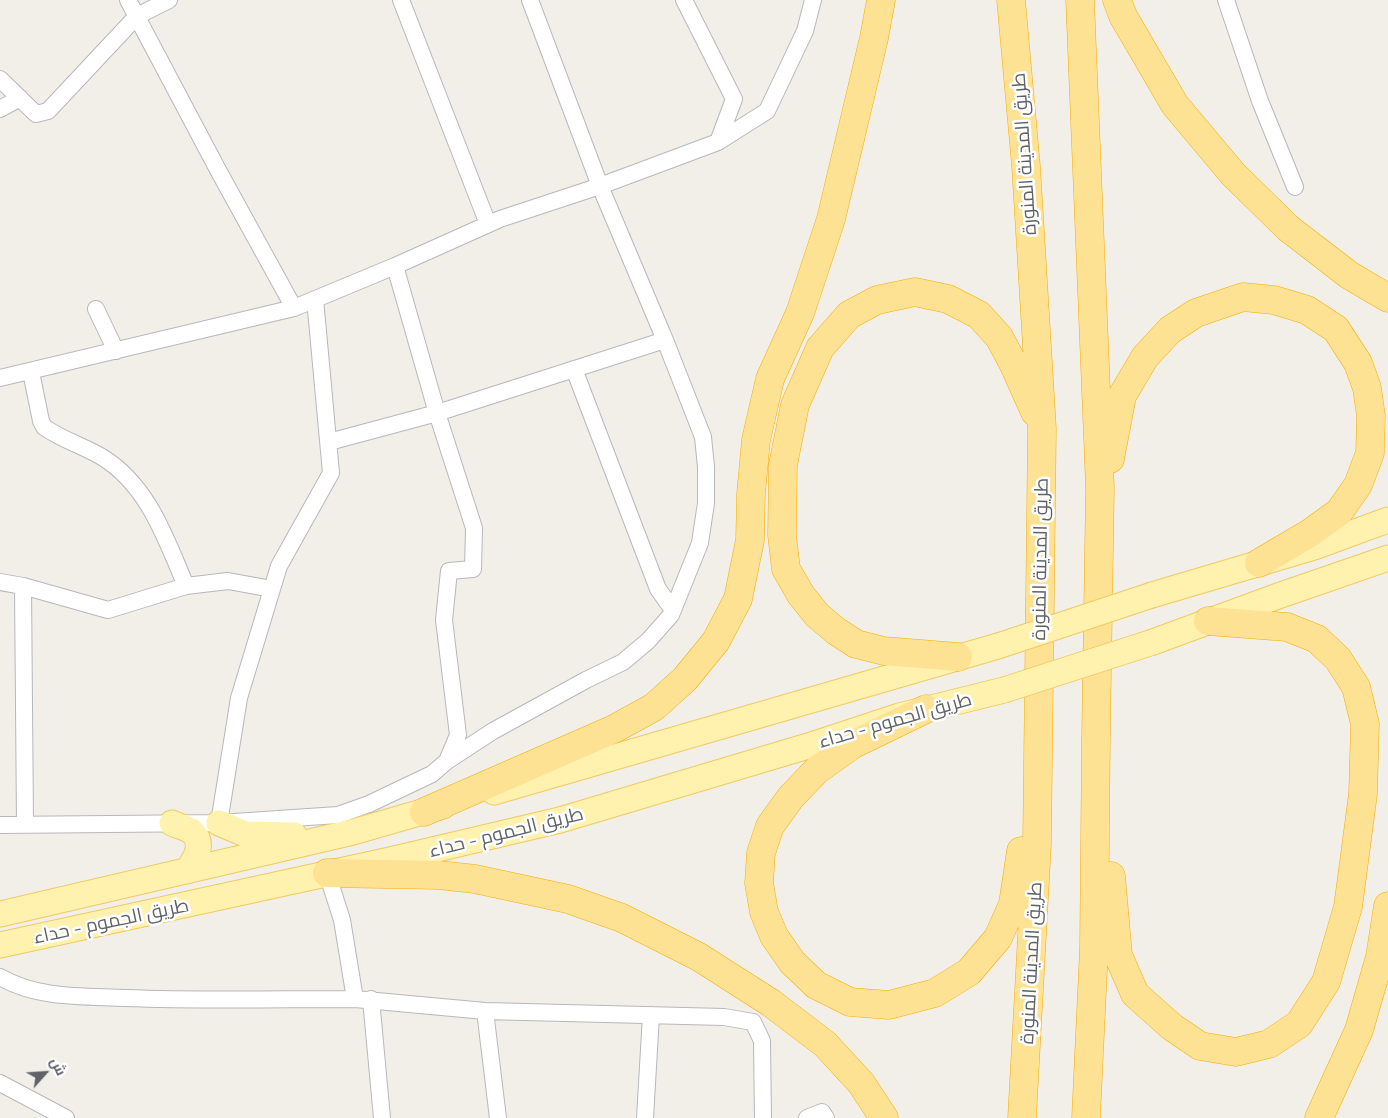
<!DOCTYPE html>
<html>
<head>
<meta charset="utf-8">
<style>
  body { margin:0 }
  #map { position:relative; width:1388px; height:1118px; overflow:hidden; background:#f1efe8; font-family:"Exo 2",Cairo,sans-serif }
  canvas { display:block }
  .north { position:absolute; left:20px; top:1048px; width:50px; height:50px; -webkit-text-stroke:4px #fff; paint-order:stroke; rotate:64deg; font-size:14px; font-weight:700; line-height:20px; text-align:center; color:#5f6368 }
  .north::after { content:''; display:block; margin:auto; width:18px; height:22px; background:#5f6368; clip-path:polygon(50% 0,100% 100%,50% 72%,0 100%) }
</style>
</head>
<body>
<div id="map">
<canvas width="1388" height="1118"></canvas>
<div class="north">ش</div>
</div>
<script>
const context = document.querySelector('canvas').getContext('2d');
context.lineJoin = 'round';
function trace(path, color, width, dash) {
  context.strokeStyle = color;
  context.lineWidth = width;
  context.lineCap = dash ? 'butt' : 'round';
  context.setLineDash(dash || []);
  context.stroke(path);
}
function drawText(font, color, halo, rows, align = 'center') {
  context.font = font + ' "Exo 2",Cairo,sans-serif';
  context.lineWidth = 5;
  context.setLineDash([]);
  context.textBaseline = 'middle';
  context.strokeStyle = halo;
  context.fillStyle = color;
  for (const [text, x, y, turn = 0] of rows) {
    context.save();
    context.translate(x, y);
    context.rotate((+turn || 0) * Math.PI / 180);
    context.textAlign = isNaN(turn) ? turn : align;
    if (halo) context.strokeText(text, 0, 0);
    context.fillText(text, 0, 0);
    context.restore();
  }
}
const street = new Path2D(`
  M128,0L218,170L294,308
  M401,0L488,224
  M1226,0L1260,101L1295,187
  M0,79L36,114L48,111L137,16L169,0
  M0,109L20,98
  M718,142L767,111L805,31L813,0
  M395,266L437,413L474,528L473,569L449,571L444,620L458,735L447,761
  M96,309L116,351
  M574,369L658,589L673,610
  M31,372L41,421L44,427C62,440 84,446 102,457C148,485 166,539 186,586
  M0,378L294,308L395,266L500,219L600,186L718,142L734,99L684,0
  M329,442L437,413L665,340
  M0,582L23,586L108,610L186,586L228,581L272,589
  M23,586L25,825
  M219,823L239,698L279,566L331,473L315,299
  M0,825L219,823L338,815L369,804L432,774L447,761L493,731L586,680L623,662L648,641L671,615L700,543L706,503V467L703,437L665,340L600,186L530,0
  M327,873L342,920L355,999L485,1011L724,1017L753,1022L762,1041L763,1118
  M0,977C38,999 84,996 126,998C202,1001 278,999 355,999
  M371,999L382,1118
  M485,1011L498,1118
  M0,1083L66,1118
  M645,1118L651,1015
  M807,1118L822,1112L826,1118`);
const primary = new Path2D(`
  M1152,595L1314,547L1388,520
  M1153,642L1278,596L1388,558
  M494,792L998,646
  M172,823C178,826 186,828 191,831C206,843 195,860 187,871
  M219,823L245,834L294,835
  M0,914L353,832L443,806
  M0,945L390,860L560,820L808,746L899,716L1004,690`);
const highway = new Path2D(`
  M1011,0L1026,166L1042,429L1037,844L1022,1118
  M1080,0L1100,488L1096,734L1094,948L1086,1118
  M1117,0L1123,16L1175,105L1233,174L1288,228L1349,275L1388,298
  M1110,459L1122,396L1145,357L1170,330L1196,313L1243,297L1274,300L1307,310L1336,329L1358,363L1367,388L1371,416L1370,453L1358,485L1339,512L1310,533L1259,563
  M958,657L884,651L856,644L836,631L817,615L801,595L786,569L782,535L783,465L795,405L820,348L849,315L877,300L915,292L948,299L979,315L999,337L1014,365L1035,412
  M926,709L852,745L817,770L791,797L770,826L761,853L759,883L764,912L774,936L792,962L816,985L850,1002L889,1005L935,993L969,972L998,938L1013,904L1021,851
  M424,812L614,729L654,707L685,679L716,641L738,599L750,540L751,494L756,440L770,379L800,313L831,219L874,38L881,0
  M327,873L439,875L475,879L568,899L622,918L699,957L771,1003L825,1044L861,1083L884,1118
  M1111,876L1118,955L1135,994L1172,1027L1200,1046L1236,1052L1269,1044L1299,1024L1326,982L1348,907L1363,794L1365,724L1356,687L1338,659L1317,639L1287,627L1208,621
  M1319,1118L1359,1030L1380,957L1388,906`);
const primaryBridge = new Path2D(`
  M998,646L1152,595
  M1004,690L1153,642`);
const streetNames = [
  ["طريق المدينة المنورة",1024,154,-94],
  ["طريق المدينة المنورة",1040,559,-89],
  ["طريق الجموم - حداء",895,720,-16],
  ["طريق الجموم - حداء",506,832,-14],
  ["طريق الجموم - حداء",111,921,-12],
  ["طريق المدينة المنورة",1031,963,-87]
];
trace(street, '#b5b8bc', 18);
trace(primary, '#f2c960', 27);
trace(highway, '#f9ab00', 29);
trace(street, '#fff', 16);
trace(primary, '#fff2af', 25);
trace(highway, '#fde293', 28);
trace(primaryBridge, '#f2c960', 27, []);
trace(primaryBridge, '#fff2af', 25);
drawText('19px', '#5f6368', '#fff', streetNames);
</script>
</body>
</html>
